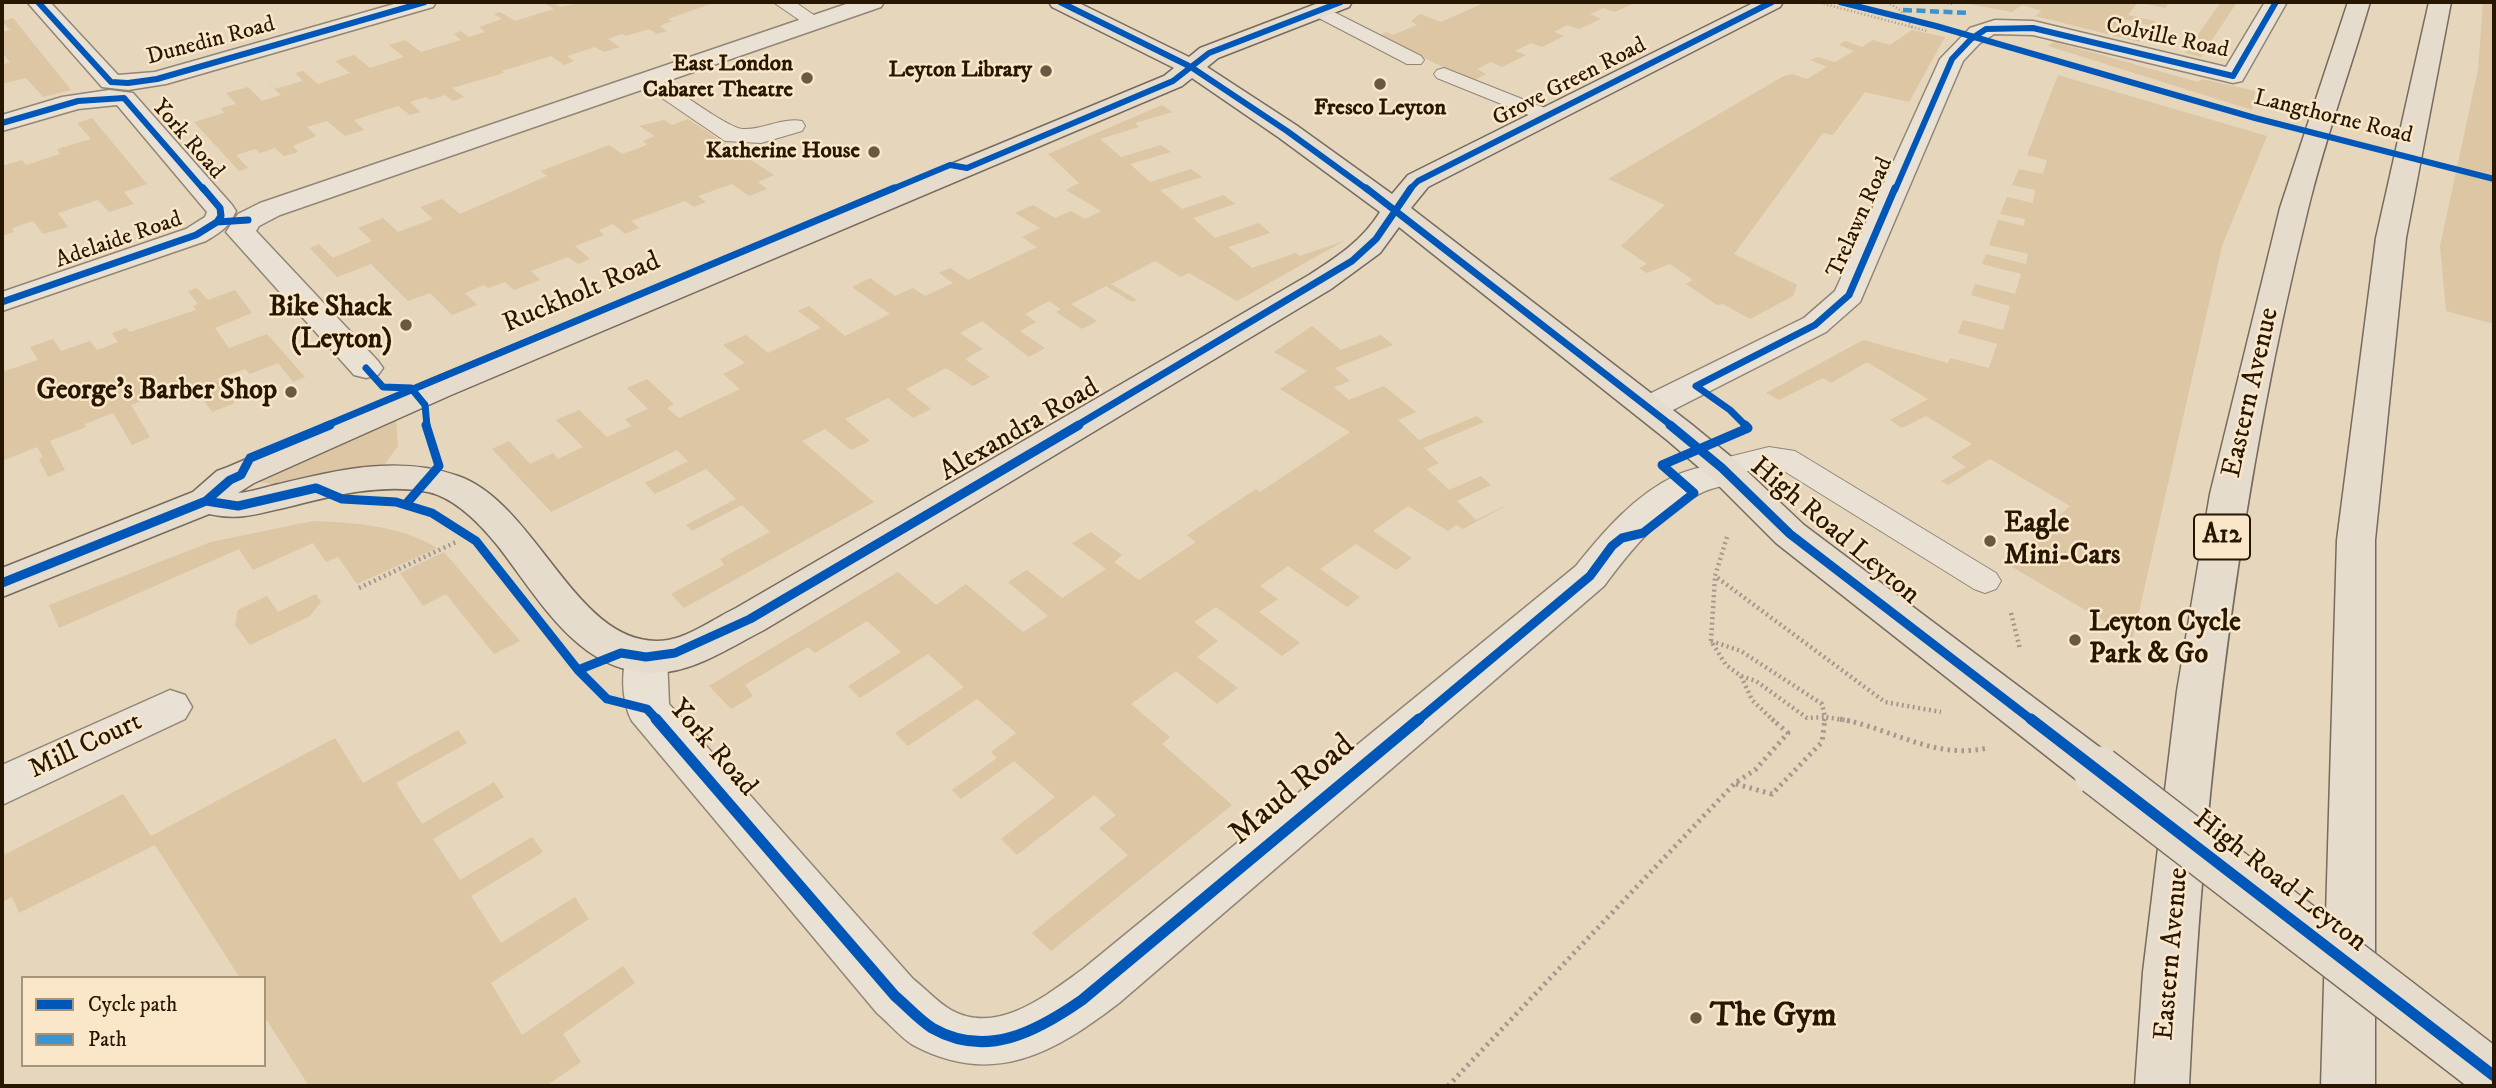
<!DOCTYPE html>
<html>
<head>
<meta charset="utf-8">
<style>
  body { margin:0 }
  #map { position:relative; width:2496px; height:1088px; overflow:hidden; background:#e6d6bc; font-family:"IM FELL DW Pica",serif }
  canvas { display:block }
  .frame { position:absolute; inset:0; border:4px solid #271600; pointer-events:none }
  .legend { position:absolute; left:21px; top:976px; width:245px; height:91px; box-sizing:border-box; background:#fae6c8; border:2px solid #a69378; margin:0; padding:9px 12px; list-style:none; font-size:21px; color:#271600 }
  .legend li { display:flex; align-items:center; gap:14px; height:35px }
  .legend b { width:35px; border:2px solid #a69378 }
</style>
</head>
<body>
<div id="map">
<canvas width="2496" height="1088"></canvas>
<div class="frame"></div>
<ul class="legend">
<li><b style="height:9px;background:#0057b8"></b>Cycle path</li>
<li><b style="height:9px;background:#3b93d0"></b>Path</li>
</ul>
</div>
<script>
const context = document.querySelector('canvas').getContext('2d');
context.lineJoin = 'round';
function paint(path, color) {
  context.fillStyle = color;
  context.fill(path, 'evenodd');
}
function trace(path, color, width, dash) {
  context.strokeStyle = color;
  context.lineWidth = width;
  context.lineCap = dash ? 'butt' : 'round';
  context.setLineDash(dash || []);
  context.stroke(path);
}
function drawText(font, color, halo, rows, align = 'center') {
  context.font = font + ' "IM FELL DW Pica",serif';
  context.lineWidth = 5;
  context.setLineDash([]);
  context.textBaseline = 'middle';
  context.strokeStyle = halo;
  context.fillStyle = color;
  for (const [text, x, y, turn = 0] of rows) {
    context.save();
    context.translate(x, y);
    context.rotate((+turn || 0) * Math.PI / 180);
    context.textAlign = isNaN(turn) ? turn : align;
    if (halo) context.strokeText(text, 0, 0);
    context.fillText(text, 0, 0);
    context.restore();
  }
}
const green = new Path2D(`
  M542,2H551L561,7L583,2H716L668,19L672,21L660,26L667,31L657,34L649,29L626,36L622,34L608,39L620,47L604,52L595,47L567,56L574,61L564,65L551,56L502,71L504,73L452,88L464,97L453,101L445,95L430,100L426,97L410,102L420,112L410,115L398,106L354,120L364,130L345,136L327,121L307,127L316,136L293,146L298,152L284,156L275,148L260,153L256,149L236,155L248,168L239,171L194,122L224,113L221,108L236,104L226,93L248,87L262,101L281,95L266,82L275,89L303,81L295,73L303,71L318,84L350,73L335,61L354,55L370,68L404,57L389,45L405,40L421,52L461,40L454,34L461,31L469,37L485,32L479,27L502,19L494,14L500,12L515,21L554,9Z
  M1486,2H1636L1615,12L1603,8L1590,14L1601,19L1579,29L1567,25L1554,32L1564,36L1542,47L1531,43L1515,51L1526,55L1502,67L1491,62L1477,69L1486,74L1473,81L1377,36L1387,32L1393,35L1417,25L1411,21L1420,14L1441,22Z
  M1958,2H2160L2168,4L2165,8L2138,2L2128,15L2155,21L2152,26L2124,19L2113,32L2141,40L2139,42L2035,16L2042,11L2022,5L2012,12Z
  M2221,2H2237L2201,57L2185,53Z
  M2483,2H2494V324L2446,311L2440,246L2478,70Z
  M13,18L71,90L43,97L26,78L2,84V65L10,62L2,53V32L10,30L2,21Z
  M1912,30L1945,37L1909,102L1865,92L1833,135L1823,133L1734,254L1797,285L1793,296L1750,319L1723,304L1717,305L1686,284L1693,280L1670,264L1647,273L1639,268L1647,264L1621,246L1665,205L1608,179L1782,77L1792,74L1807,79L1827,67L1810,60L1817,57L1835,62L1854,51L1839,45L1845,41L1862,47L1873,40L1890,45Z
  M2055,42L2198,82L2202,79L2255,91L2252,110L2048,46Z
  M2058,75L2267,136L2222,246L2133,638L2007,564L2070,506L1990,459L1948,485L1941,481L1966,467L1951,457L1972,444L1926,416L1902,428L1890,420L1928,399L1867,362L1831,383L1823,378L1779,400L1766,393L1863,340L1948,363L1950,358L1989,368L1997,344L1958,333L1963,320L2003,330L2010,306L1971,295L1975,284L2015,294L2021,274L1982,264L1986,254L2026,264L2028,254L1989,245L1998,220L2024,226L2025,219L2000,214L2007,197L2033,203L2035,190L2012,185L2019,169L2043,174L2047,160L2027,155Z
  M1162,105L1172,112L1135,123L1139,127L1100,139L1121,157L1161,145L1171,152L1130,164L1150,182L1191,169L1202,177L1160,190L1182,209L1224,195L1235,204L1193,218L1215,238L1259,223L1270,233L1228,247L1252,268L1296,253L1300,256L1344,241L1237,301L1189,273L1181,277L1155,261L1111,284L1137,300L1132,302L1106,286L1071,304L1097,321L1082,329L1056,312L1061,309L1049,301L1025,314L1036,322L1020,331L1045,348L1029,357L982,321L960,333L983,349L965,359L990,377L973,386L946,368L906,389L931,409L913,418L888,398L845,419L870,441L851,450L825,429L802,441L874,502L684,608L671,594L724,565L720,559L770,532L742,505L692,531L686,525L736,499L706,469L655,494L645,483L688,461L677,450L551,512L492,449L509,441L530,464L553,453L558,459L583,447L556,420L579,410L607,437L631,426L625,419L648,409L627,388L647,379L674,404L667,408L679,418L740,389L723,374L745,363L723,345L746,335L768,353L821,328L798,311L809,306L845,336L890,314L852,287L870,278L895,296L913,288L925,296L953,283L939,273L950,268L968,280L1037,247L1022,237L1040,228L1015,213L1033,205L1055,218L1071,211L1085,219L1101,211L1066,190L1079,183L1048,154Z
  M92,118L147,184L124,192L134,204L109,212L98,200L58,213L68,227L43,234L33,221L12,228L14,232L2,236V166L22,160L26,165L60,154L57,149L91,139L77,123Z
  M688,119L774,175L758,182L767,189L749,196L732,184L698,196L706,202L694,207L685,201L631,221L639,228L625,234L613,224L599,230L604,235L575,246L590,259L578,264L568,257L531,271L540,280L514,290L505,282L488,288L484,285L465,293L477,305L452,315L430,293L408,301L371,264L337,277L310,248L319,244L333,258L372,241L358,228L383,218L398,232L433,219L420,207L442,199L460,214L547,176L541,171L609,145L622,154L647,145L643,141L655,136L639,126L664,120L672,125Z
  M197,288L208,300L235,290L252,313L215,328L229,348L267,334L305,377L293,382L278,363L250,374L245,369L217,379L235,403L212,412L193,385L167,395L165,392L131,405L150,437L132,445L113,413L85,424L86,427L50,441L65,470L48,477L39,459L43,457L37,447L2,461V372L38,360L30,347L53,339L61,351L90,341L97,350L118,342L112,333L126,328L130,332L196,310L193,306L198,304L188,291Z
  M1312,326L1341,350L1381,335L1393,345L1335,368L1350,381L1334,387L1349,400L1384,386L1416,412L1398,420L1419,440L1477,416L1484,422L1423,448L1439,463L1427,469L1449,490L1481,476L1491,485L1457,501L1476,520L1511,503L1463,529L1456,525L1448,531L1408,506L1373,531L1412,558L1396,570L1356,544L1320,569L1360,597L1347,607L1288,566L1260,586L1278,599L1259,612L1300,643L1282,656L1216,607L1194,622L1218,641L1197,657L1238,688L1217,704L1176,671L1131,704L1170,737L1162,744L1232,805L1051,951L1032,933L1128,855L1099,828L1116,815L1094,795L1017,855L1001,839L1055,797L1014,761L961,799L952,790L997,758L991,752L1016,733L977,699L908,746L895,733L964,687L928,654L860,698L848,686L901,652L867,621L815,653L808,647L745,685L753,696L731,709L709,686L898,572L936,605L966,584L1023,632L1048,616L1008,582L1027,570L1062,598L1106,569L1072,543L1091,532L1122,555L1114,562L1139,580L1196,542L1187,535L1256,489L1260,492L1350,432L1280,389L1307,371L1274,352Z
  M396,420L398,446L385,464L319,473L272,484L260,482V478Z
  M313,521C356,523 399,525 437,548L357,584L338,557L326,562L313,543L253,570L239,549L59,628L49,605L211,542Z
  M444,552L520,641L494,654L446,594L423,606L400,573Z
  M316,594L321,602L310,616L250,645L235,625L238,610L267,596L278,612Z
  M458,730L467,743L396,783L422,824L494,782L504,797L433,839L460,880L532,837L543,852L471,896L501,943L575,897L589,919L491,983L522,1035L623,966L635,983L563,1034L581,1062L546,1086H309L264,1016V978H240L155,845L19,913L12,897L2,902V856L123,794L151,836L335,738L363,783Z`);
const pathFar2 = new Path2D(`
  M1817,2L1927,31
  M1887,2L1900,10L1912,27
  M1937,2L1953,4`);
const pathFar1 = new Path2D(`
  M1727,537L1715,576L1885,702L1941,712
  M359,588L456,542
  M2011,613L2020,649
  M1711,641L1741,651L1822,704L1825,717L1807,718L1756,681L1741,676L1726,665Z
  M1711,641L1715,577
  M1741,676L1752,700L1774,721
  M1824,721L1825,717L1850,721`);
const path = new Path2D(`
  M1840,719C1891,728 1934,760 1987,748
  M1736,784L1772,794L1822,742L1825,719
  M1448,1086L1735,783L1755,770L1788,733L1772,719`);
const service = new Path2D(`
  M773,2H795L824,22L822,26H808Z
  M1320,5L1421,56L1424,60L1421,64H1407L1313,15L1311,11L1313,7Z
  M1444,68L1555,112L1559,116L1555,120H1541L1437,78L1434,74L1437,70Z
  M647,73L654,75C670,85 729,129 743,129C762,130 783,117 802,121L805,126L802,131L761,143L725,141L640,83L637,79L640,75Z
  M1769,447L1795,451L1996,573L2001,581L1996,589L1985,593L1974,589L1776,466C1754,465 1733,481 1712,475L1707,468L1712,461Z`);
const minor = new Path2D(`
  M27,2H50L118,75L155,72L401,2H436L433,7L166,84L128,90L102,87Z
  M852,2H884L881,7L280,215L259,226L256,231L378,361L383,368L378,375L366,378L354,375L226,232L238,214L260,203Z
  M2265,2H2287L2245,76L2242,81L2233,83L2033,35L1994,34L1979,44L1963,61L1860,302L1826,332L1661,416L1649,419L1637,416L1632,408L1637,400L1804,318L1835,291L1940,59L1970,28L1995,20L2033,21L2226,67Z
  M109,90L133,93L232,205L236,211C229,227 221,232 206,241L2,311V292L186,229L205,217L207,212L117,105L78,109L2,131V115L62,97Z
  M1727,461L1740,465L1745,473L1740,481C1728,485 1714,487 1703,492C1662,511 1630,551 1604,586L1119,1003C1054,1053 993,1088 913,1045C900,1037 889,1023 877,1013L632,721C621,701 620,665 631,646L646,641L661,646L667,657L669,704L913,979C926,989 937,1002 951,1010C997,1036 1047,995 1083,969L1576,566C1603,532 1635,495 1675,476C1691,468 1710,466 1727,461Z
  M170,690L185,695L192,707L185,719L2,805V765Z`);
const primary = new Path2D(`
  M1049,2H1077L1189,57L1200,48L1321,2H1352L1349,7L1218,58L1207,67L1296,125L1392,194L1408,175L1755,2H1783L1780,7L1428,187L1411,208L1691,424L1735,460L1804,525L2114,758L2121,771L2114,784L2098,789L2082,784L1776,543L1709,476L1667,440L1399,227L1380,253L1331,289L764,630C734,645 702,667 667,672C584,682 542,603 498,546C481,525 456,498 428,492C383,483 335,495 292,506C260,513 241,521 209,514L2,597V568L193,492L217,471L228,467L427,381L1164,76L1174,68L1052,7ZM1192,78L1278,137L1380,212C1362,241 1337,257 1309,275L736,608C715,618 691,636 668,640C578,654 539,504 458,476C399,455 338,470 279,484C265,487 252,492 238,493L254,483L451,395L1182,86Z`);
const trunk = new Path2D(`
  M2348,2H2370C2350,71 2325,139 2308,209C2237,496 2203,791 2189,1086H2135L2143,972L2177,691L2210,494L2280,208Z
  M2429,2H2451L2406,238L2375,540V1086H2321L2337,540L2376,238Z`);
const primaryBridge = new Path2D(`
  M2098,771L2494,1076`);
const quiet = new Path2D(`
  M1903,10L1969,13`);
const cyclewayFar3 = new Path2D(`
  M38,2L111,82L128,83L157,79L425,2
  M1060,2L1191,67L1287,131L1368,190
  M1840,2L1936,26L2255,118L2494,179
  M2,123L78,101L124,98L204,190
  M890,190L950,165L967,168L1173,81L1209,53L1341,2
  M1409,190L1418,181L1772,2
  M1895,190L1952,59L1971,39L1986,29L2033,28L2233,76L2276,2`);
const cyclewayFar2 = new Path2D(`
  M203,188L220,208L221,216L217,222
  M1366,188L1672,426
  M2,302L196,235L217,222L248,220
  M366,368L383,387L411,388L425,405L427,426
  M325,426L894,188
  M1076,426L1352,261L1376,239L1411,188
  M1746,426L1730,410L1696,386L1815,325L1849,295L1895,188`);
const cyclewayFar1 = new Path2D(`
  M1670,425L1722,468L1790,534L2033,721
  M206,501L238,506L316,488L342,499L396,502L432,513L476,541L578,670L607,699L647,709L658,721
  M406,504L439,466L426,425
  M2,583L206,501L230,480L241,475L250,458L330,425
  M578,670L621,653L646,657L675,653L750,619L1079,425
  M1417,721L1590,576L1612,546L1622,538L1643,533L1694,493L1662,465L1748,428L1745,425`);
const cycleway = new Path2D(`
  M656,719L895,996C907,1006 918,1019 932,1028C986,1059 1036,1032 1082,1000L1419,719
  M2031,719L2494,1076`);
const markers = [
  [1046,71,7,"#6a5942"],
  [807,78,7,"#6a5942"],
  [1380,84,7,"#6a5942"],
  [874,152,7,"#6a5942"],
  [406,325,7,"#6a5942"],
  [291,392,7,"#6a5942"],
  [1990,541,7,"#6a5942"],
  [2075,640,7,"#6a5942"],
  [1696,1018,7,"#6a5942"]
];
const farStreetnames = [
  ["Colville Road",2167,39,12],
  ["Dunedin Road",211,42,-15],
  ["Grove Green Road",1570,83,-27],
  ["Langthorne Road",2333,118,14],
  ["York Road",187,140,49],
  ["Trelawn Road",1861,218,-66],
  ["Adelaide Road",119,241,-19]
];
const farPoinames = [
  ["East London",793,65],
  ["Cabaret Theatre",793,91],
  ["Leyton Library",1032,71],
  ["Fresco Leyton",1380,109,"center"],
  ["Katherine House",860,152]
];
const shields = [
  [2222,537,56]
];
const shieldNames = [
  ["A12",2222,537]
];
const streetNames = [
  ["Ruckholt Road",582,294,-23],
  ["Eastern Avenue",2252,393,-77],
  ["Alexandra Road",1020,431,-30],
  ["High Road Leyton",1834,532,40],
  ["Mill Court",86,747,-25],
  ["York Road",712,749,49],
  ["High Road Leyton",2279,882,38],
  ["Eastern Avenue",2173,954,-85]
];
const poiNames = [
  ["Bike Shack",392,309],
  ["(Leyton)",392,341],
  ["George's Barber Shop",277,392],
  ["Eagle",2004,525,"left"],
  ["Mini-Cars",2004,557,"left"],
  ["Leyton Cycle",2089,624,"left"],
  ["Park & Go",2089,656,"left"]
];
const nearStreetnames = [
  ["Maud Road",1293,791,-40]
];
const nearPoinames = [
  ["The Gym",1710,1018]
];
paint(green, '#dcc6a3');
trace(service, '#918675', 2);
trace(minor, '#918675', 3);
trace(primary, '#766b5c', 3);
trace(trunk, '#766b5c', 3);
trace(pathFar2, '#a39a8f', 2.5, [1, 2.5]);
trace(pathFar1, '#a39a8f', 4.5, [2, 3.5]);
trace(path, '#a39a8f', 5, [2.5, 4.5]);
paint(service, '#e9e1d4');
paint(minor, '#e9e1d4');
paint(primary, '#e5dccd');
paint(trunk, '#e5dccd');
trace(primaryBridge, '#766b5c', 52, []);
trace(primaryBridge, '#e5dccd', 49);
trace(quiet, '#3b93d0', 4.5, [9, 4.5]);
trace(cyclewayFar3, '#0057b8', 6);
trace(cyclewayFar2, '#0057b8', 7);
trace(cyclewayFar1, '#0057b8', 9);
trace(cycleway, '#0057b8', 11);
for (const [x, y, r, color] of markers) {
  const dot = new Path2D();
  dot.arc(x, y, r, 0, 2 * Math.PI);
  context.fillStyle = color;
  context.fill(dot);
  trace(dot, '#fae6c8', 2.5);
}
drawText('23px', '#271600', '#fae6c8', farStreetnames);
drawText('bold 23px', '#271600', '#fae6c8', farPoinames, 'right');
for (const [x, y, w] of shields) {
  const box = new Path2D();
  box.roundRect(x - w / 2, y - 22.5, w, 45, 5);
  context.fillStyle = '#fae6c8';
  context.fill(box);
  trace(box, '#271600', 2);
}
drawText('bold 26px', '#271600', null, shieldNames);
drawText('28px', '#271600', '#fae6c8', streetNames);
drawText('bold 28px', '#271600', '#fae6c8', poiNames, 'right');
drawText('33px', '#271600', '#fae6c8', nearStreetnames);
drawText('bold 33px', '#271600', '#fae6c8', nearPoinames, 'left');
</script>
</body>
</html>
